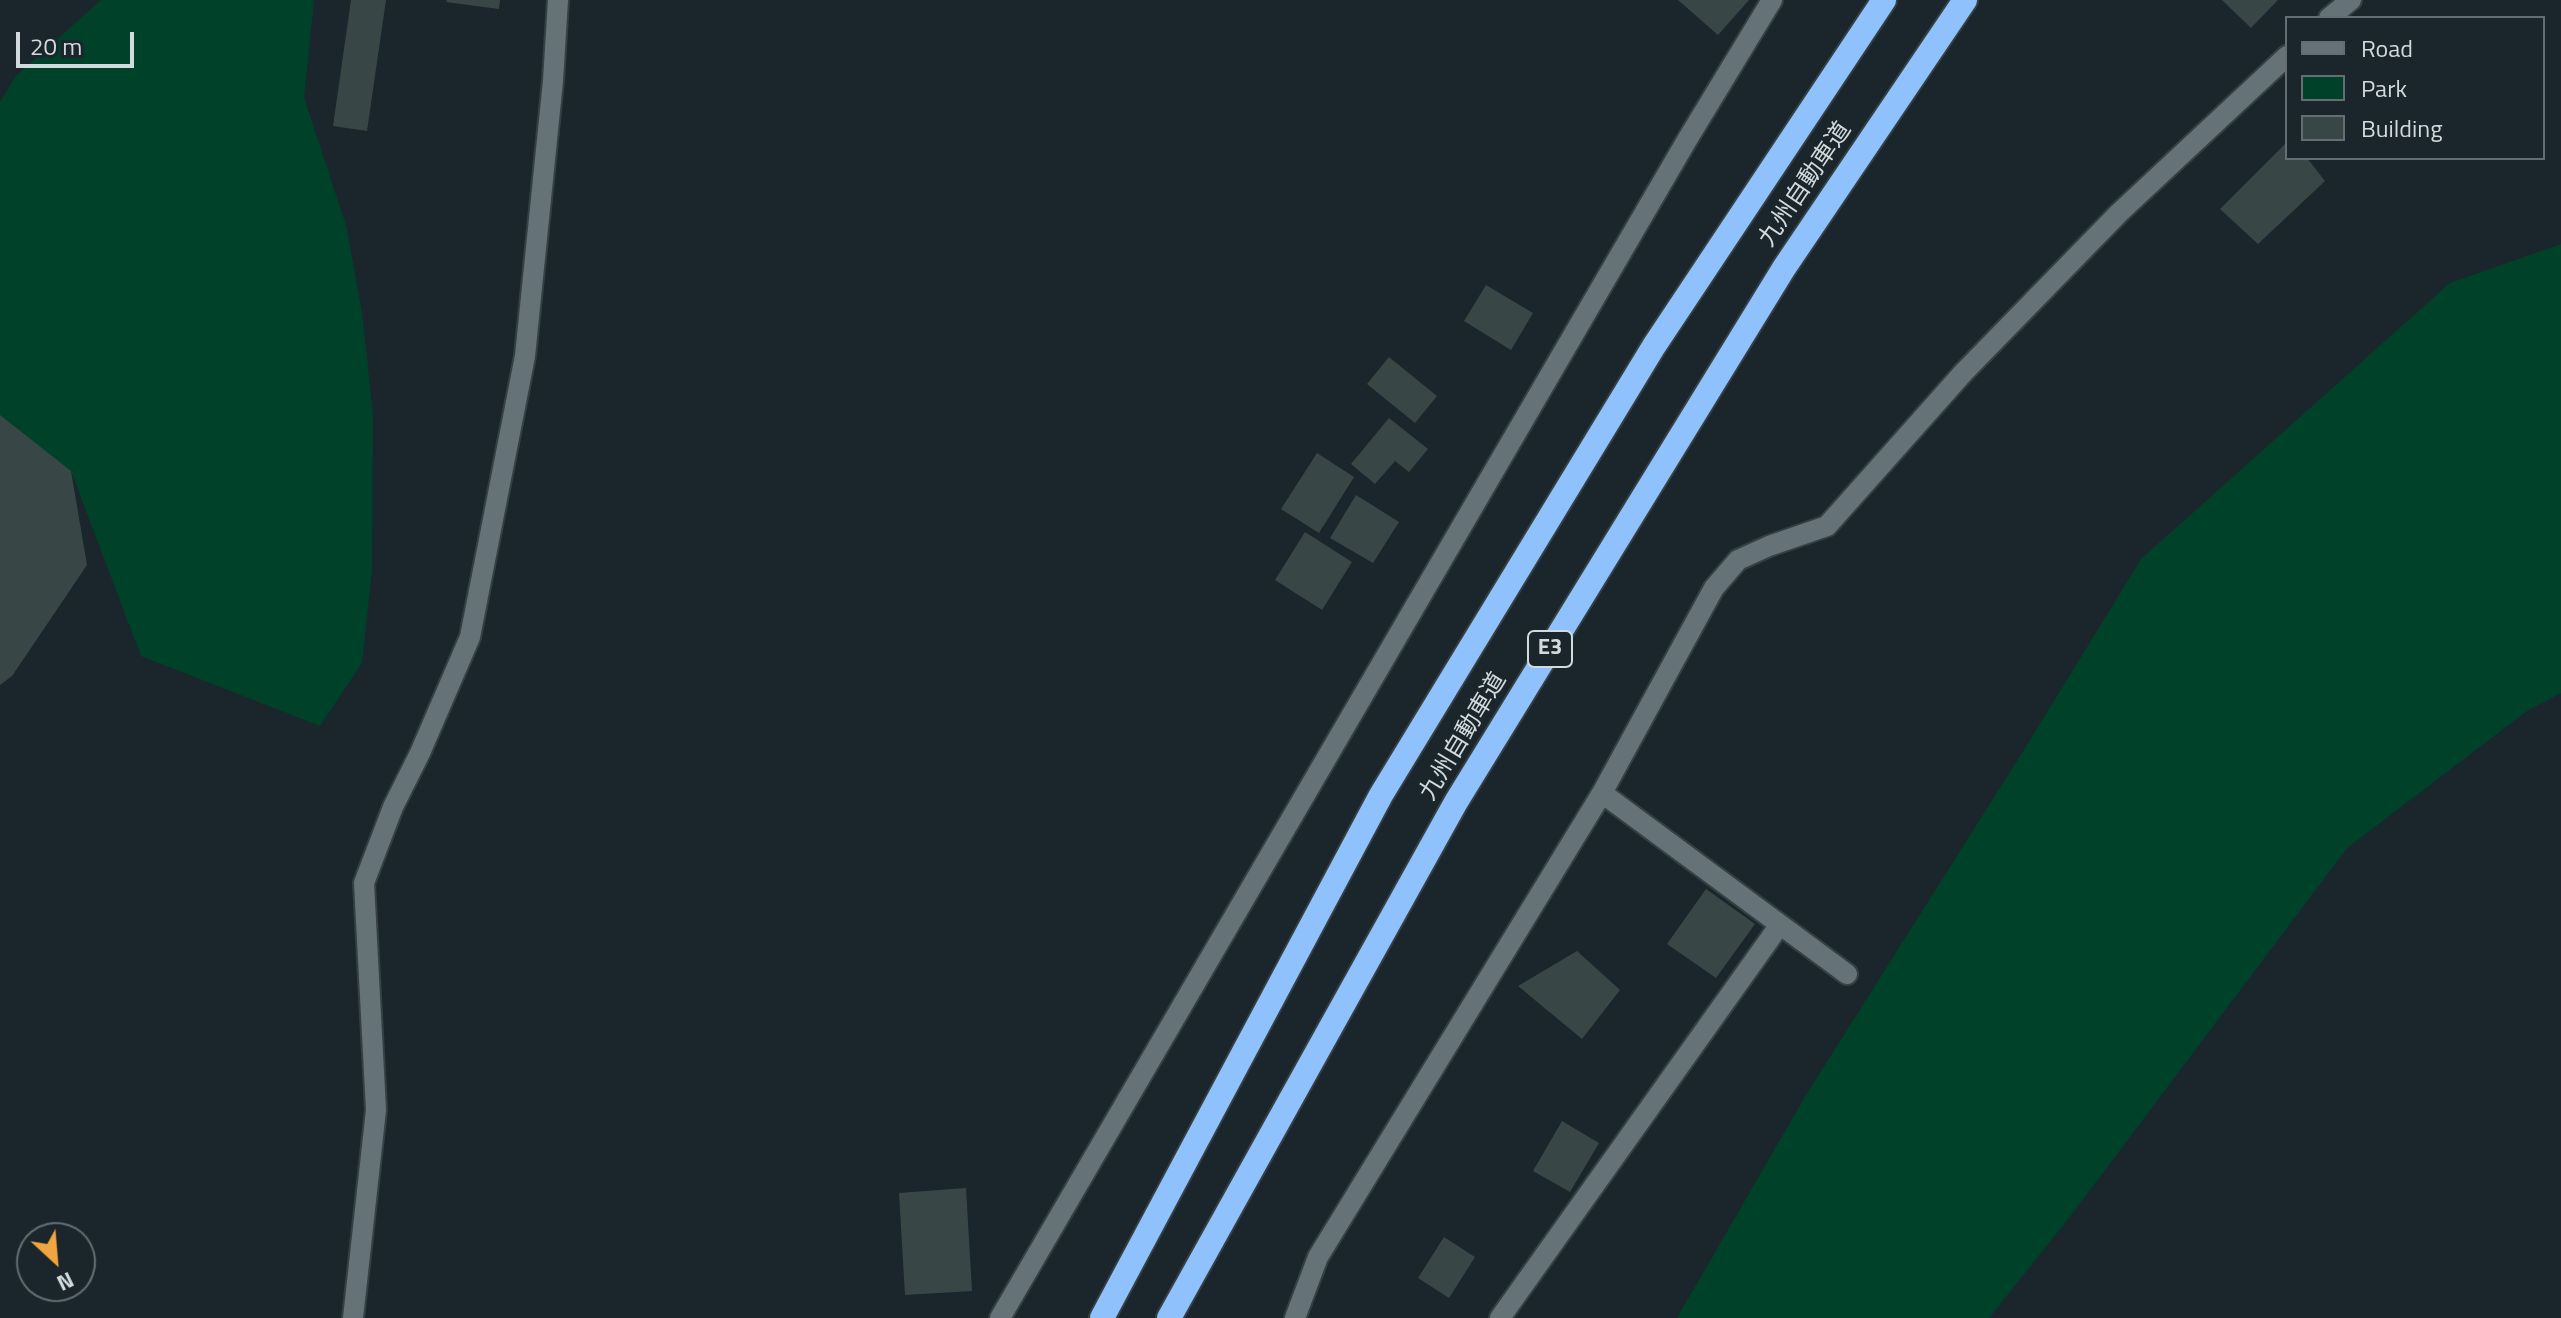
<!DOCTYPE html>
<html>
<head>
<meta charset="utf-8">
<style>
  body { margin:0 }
  #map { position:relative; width:2561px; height:1318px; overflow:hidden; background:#1a262b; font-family:"Titillium Web",sans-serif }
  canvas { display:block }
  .legend { position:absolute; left:2285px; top:16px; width:260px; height:144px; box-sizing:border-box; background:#1a262b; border:2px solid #646e72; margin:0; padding:10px 14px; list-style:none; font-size:24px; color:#d2dadd }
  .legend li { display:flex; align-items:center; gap:16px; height:40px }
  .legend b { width:40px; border:2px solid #646e72 }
  .north { position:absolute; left:16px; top:1222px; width:80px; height:80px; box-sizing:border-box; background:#1a262b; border:2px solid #646e72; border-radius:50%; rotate:154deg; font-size:22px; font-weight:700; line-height:32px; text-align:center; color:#d2dadd }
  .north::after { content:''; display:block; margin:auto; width:28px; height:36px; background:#f1a540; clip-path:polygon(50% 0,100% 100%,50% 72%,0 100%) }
  .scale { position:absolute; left:16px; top:32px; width:118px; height:36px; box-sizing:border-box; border:4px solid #d2dadd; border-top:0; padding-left:10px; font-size:24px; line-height:28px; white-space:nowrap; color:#d2dadd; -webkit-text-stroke:6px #1a262b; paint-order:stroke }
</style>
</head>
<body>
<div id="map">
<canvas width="2561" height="1318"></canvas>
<ul class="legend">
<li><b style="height:10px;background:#657378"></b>Road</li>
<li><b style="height:22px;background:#00412a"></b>Park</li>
<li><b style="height:22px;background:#384746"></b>Building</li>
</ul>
<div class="north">N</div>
<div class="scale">20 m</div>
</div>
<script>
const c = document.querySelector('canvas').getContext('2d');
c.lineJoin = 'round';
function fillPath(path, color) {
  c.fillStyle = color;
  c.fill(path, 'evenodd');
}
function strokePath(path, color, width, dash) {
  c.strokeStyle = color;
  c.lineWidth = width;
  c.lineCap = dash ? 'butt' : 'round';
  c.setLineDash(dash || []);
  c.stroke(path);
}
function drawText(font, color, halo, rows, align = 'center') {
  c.font = font + ' "Titillium Web","Noto Sans JP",sans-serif';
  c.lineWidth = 8;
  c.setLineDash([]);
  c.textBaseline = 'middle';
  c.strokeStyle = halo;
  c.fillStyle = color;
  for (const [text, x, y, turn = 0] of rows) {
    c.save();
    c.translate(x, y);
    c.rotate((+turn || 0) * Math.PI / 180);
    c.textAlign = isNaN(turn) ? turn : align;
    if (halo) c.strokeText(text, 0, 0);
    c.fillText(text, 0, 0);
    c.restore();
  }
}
const green = new Path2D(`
  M101,0h213l-10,98 42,127 16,87 11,103 -1,155 -10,93 -42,63 -179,-70 -70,-185 -71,-53v-316l16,-26z
  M2561,244v449l-34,18 -180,137 -275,366 -83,104h-312l129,-223 221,-350 114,-186 309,-276z`);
const building = new Path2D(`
  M351,0h35l-19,131 -34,-5z
  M447,0h53l-1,9 -53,-7z
  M1678,0h71l-31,35z
  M2222,0h56l-27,28z
  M2287,142v16h20l18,23 -67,63 -38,-35z
  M1486,285l47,28 -22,37 -47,-29z
  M1389,357l48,39 -22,27 -48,-39z
  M0,415l71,56 16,94 -75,111 -12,9z
  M1389,418l39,31 -19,23 -14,-11 -20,23 -24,-20z
  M1317,453l37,24 -35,56 -38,-24z
  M1356,495l43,27 -26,41 -43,-25z
  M1305,532l47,30 -30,48 -47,-30z
  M1706,889l49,35 -39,54 -49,-34z
  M1577,951l43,39 -38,49 -64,-53z
  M1562,1121l37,22 -29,49 -37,-21z
  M966,1188l6,103 -67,4 -6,-102z
  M1444,1237l31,20 -26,41 -31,-20z`);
const minor = new Path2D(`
  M2329,18l22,-18
  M1602,793l245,181
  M353,1318l23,-208 -12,-227 29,-76 27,-54 50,-116 55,-281 28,-275 5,-81
  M1000,1318l687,-1178 85,-140
  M1295,1318l23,-61 284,-464 112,-205 24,-28 31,-14 58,-20 136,-153 156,-160 168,-157
  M1500,1318l279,-392`);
const highway = new Path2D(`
  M1102,1318l279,-523 273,-449 230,-346
  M1169,1318l287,-516 328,-534 181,-268`);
const shields = [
  [1550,649,44]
];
const shieldNames = [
  ["E3",1550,649]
];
const streetNames = [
  ["九州自動車道",1806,185,-56],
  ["九州自動車道",1464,737,-59]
];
fillPath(green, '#00412a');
fillPath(building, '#384746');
strokePath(minor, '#354043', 24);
strokePath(highway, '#354043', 28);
strokePath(minor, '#657378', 20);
strokePath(highway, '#8fc1fd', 24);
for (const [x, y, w] of shields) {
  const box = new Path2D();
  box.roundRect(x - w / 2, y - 18, w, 36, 6);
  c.fillStyle = '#1a262b';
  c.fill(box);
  strokePath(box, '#d2dadd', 2);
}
drawText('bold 22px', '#d2dadd', null, shieldNames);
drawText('24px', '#d2dadd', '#1a262b', streetNames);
</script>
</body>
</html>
